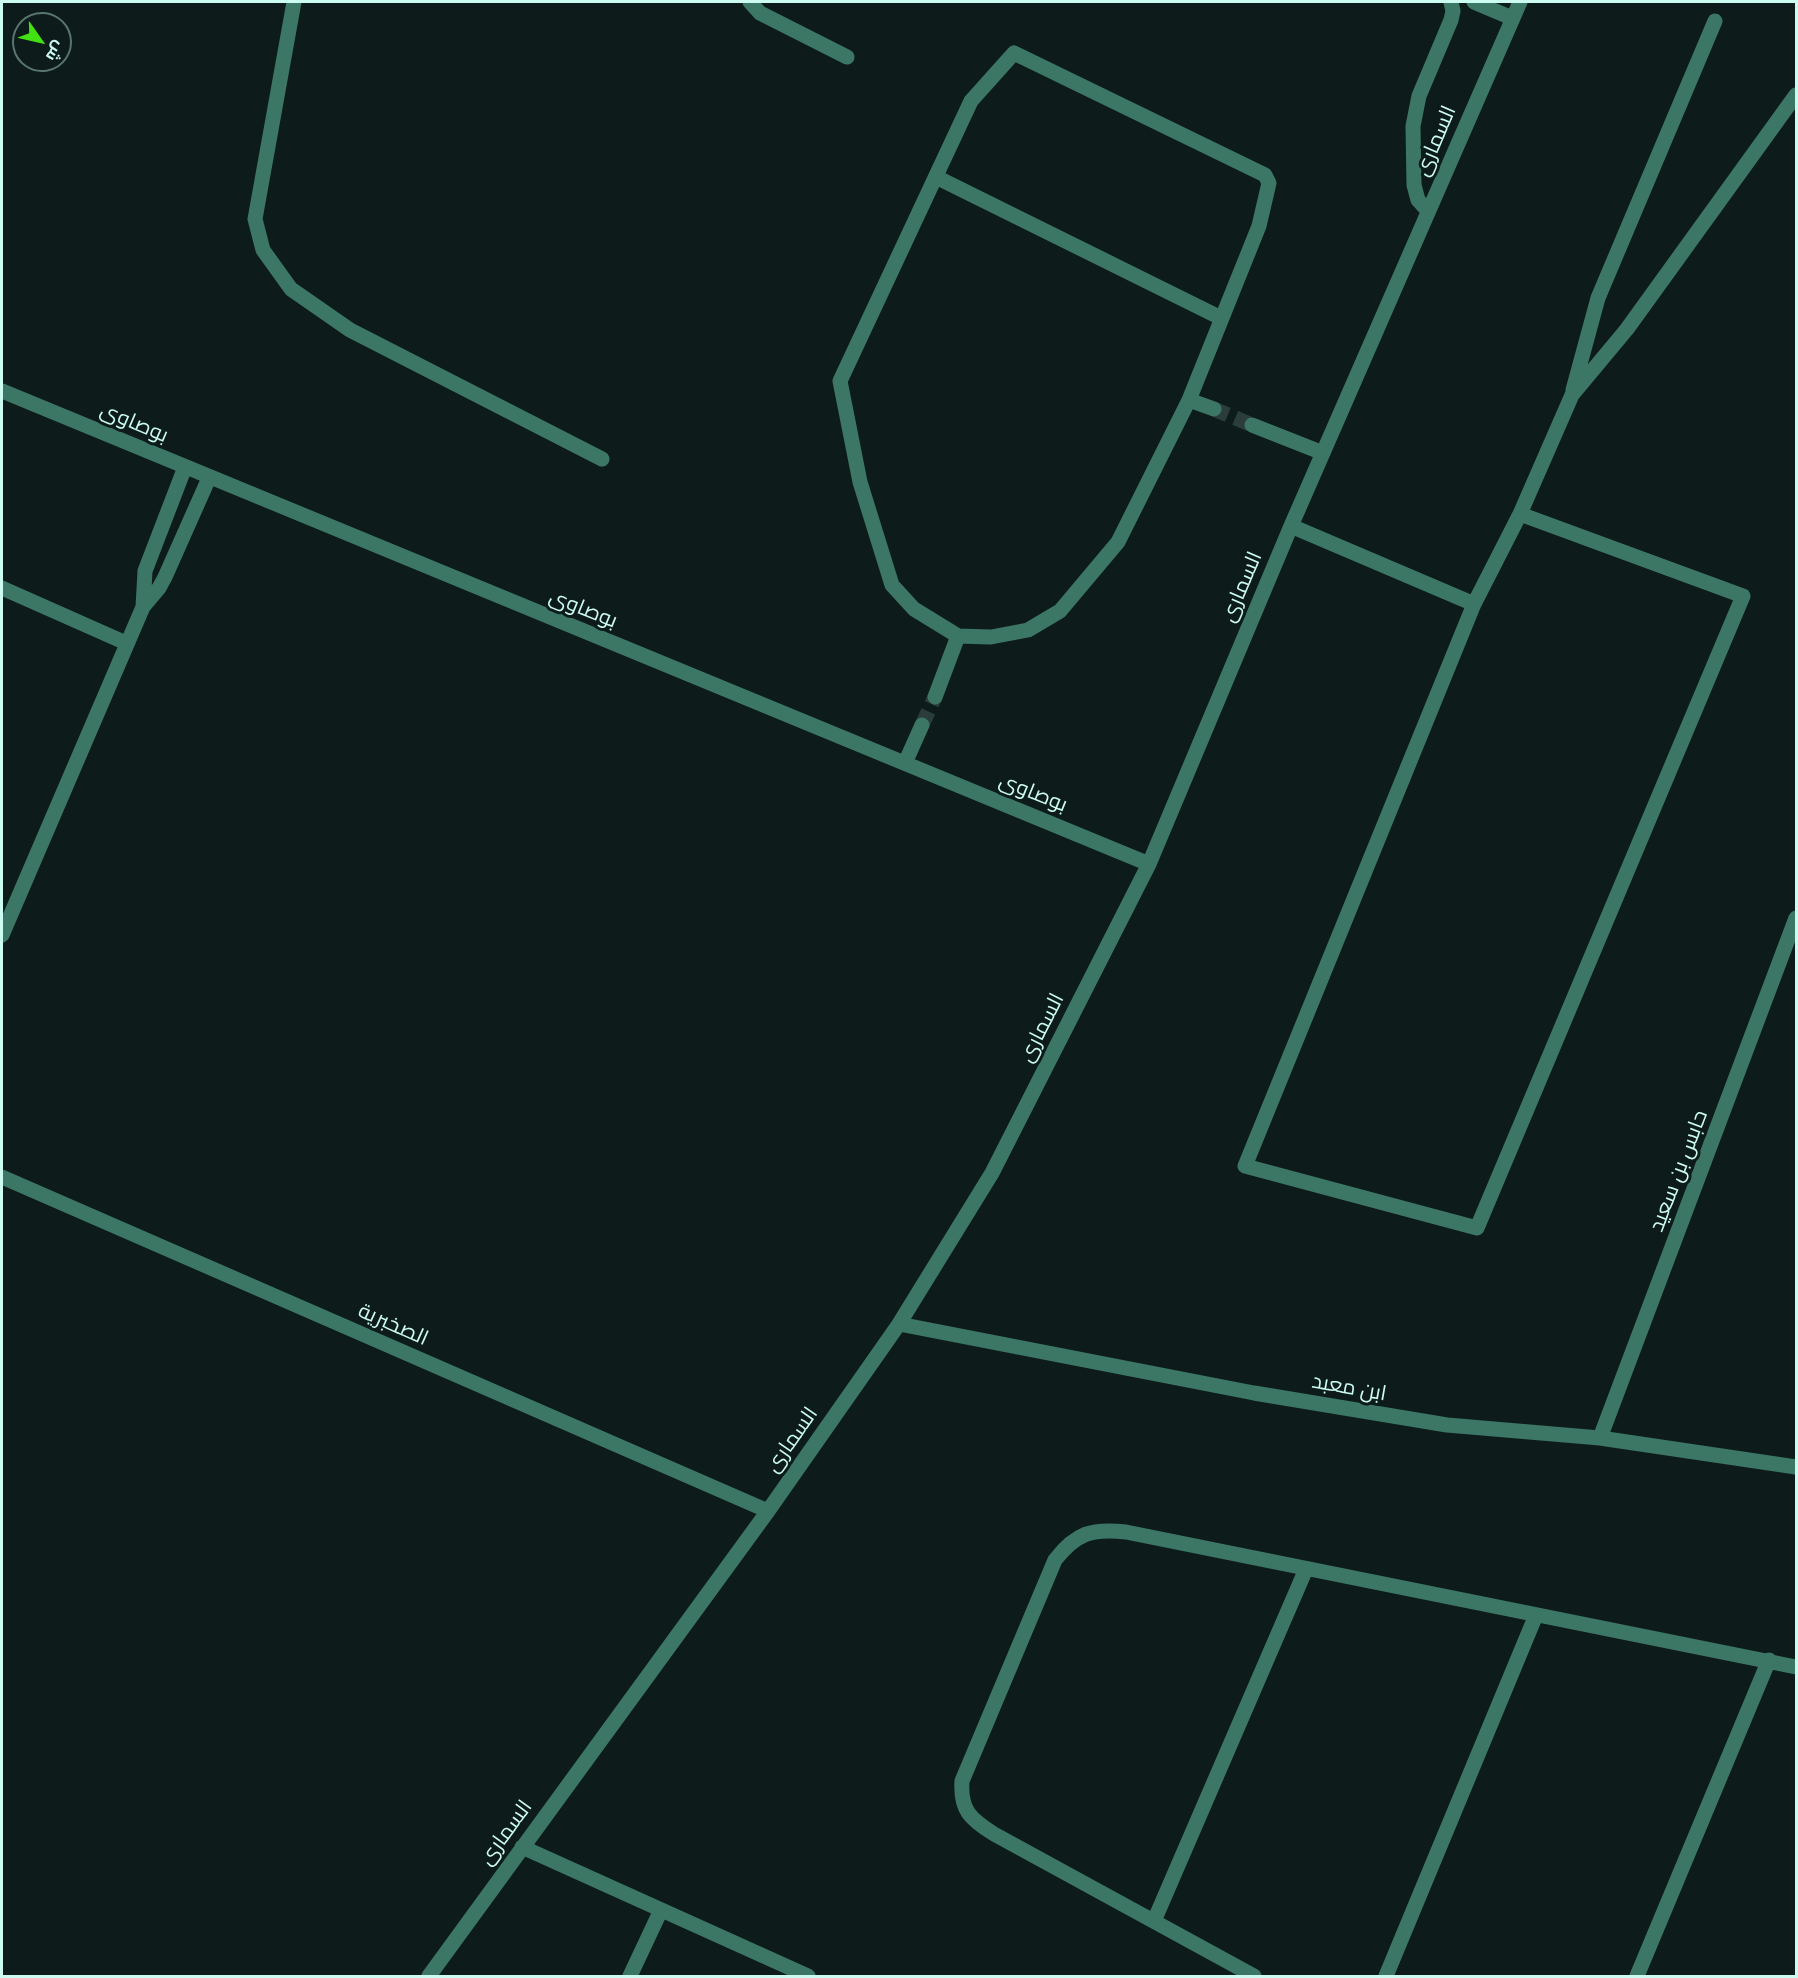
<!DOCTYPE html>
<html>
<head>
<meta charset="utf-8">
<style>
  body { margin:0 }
  #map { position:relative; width:1798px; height:1978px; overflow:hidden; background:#0d1c1a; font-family:Karla,Cairo,sans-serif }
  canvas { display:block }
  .frame { position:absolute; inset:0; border:3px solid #ccfbf1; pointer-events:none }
  .north { position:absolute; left:12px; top:12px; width:60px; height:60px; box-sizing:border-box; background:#0d1c1a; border:2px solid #597570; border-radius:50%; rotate:124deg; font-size:16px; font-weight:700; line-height:24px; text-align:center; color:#ccfbf1 }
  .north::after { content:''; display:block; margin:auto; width:21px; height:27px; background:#42e113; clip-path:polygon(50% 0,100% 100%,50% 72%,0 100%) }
</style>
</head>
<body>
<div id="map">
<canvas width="1798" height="1978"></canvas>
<div class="frame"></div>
<div class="north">ش</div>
</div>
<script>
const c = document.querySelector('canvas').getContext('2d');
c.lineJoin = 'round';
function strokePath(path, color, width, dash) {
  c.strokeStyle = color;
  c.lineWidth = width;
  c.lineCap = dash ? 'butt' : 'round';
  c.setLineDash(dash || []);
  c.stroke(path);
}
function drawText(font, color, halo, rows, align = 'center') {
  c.font = font + ' Karla,Cairo,sans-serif';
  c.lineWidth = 6;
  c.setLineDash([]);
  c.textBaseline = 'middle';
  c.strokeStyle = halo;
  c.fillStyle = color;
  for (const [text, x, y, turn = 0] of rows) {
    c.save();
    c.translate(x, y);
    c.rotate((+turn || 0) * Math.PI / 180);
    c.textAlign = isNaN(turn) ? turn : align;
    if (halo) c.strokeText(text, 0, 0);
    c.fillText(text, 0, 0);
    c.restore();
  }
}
const minorTunnel = new Path2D(`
  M1214,409l38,16
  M922,725l13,-28`);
const minor = new Path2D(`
  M294,2l-39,217 8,31 28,39 59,41 252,129
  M750,2l10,11 87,44
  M1474,2l38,16
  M1014,53l251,122 4,8 -10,43 -70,174 -71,142 -58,69 -32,19 -37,7 -33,-1 -44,-27 -22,-24 -32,-103 -20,-101 131,-280z
  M936,177l285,141
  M1428,211l-10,-11 -4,-15 -1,-59 6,-30 32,-76 2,-9 -2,-9
  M1573,390l25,-92 117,-277
  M2,391l1147,473
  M1189,400l25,9
  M1252,425l71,28
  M1520,514l52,-119 55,-66 169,-234
  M1291,526l183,78 -229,562 232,62 266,-632 -223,-82 -46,90
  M2,588l124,55
  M143,607l2,-36 40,-104
  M935,697l23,-61
  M905,763l17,-38
  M2,935l141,-328 16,-19 6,-11 44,-99
  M2,1177l766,334
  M899,1324l355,69 193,32 153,13 196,29
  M1600,1438l196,-520
  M522,1847l286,129
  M1154,1921l152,-352
  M429,1976l339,-465 131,-187 93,-151 157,-309 142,-338 229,-524
  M630,1976l31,-66
  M1254,1976l-260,-142c-24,-15 -34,-24 -32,-53l93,-221c21,-27 37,-32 71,-28l670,135
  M1386,1976l150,-361
  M1637,1976l132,-316`);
const streetNames = [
  ["السمارى",1436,141,-67],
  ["بوصاوى",134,423,23],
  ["السمارى",1242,587,-67],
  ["بوصاوى",583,609,22],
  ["بوصاوى",1033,793,22],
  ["السمارى",1042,1028,-63],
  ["حابس بن سعيد",1679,1171,-69],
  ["الصخبرية",393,1325,24],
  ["ابن معبد",1349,1388,10],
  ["السمارى",792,1440,-55],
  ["السمارى",506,1833,-54]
];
strokePath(minorTunnel, '#2a3d3a', 15, [15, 8]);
strokePath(minor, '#3c7766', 15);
drawText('21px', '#ccfbf1', '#0d1c1a', streetNames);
</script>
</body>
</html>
